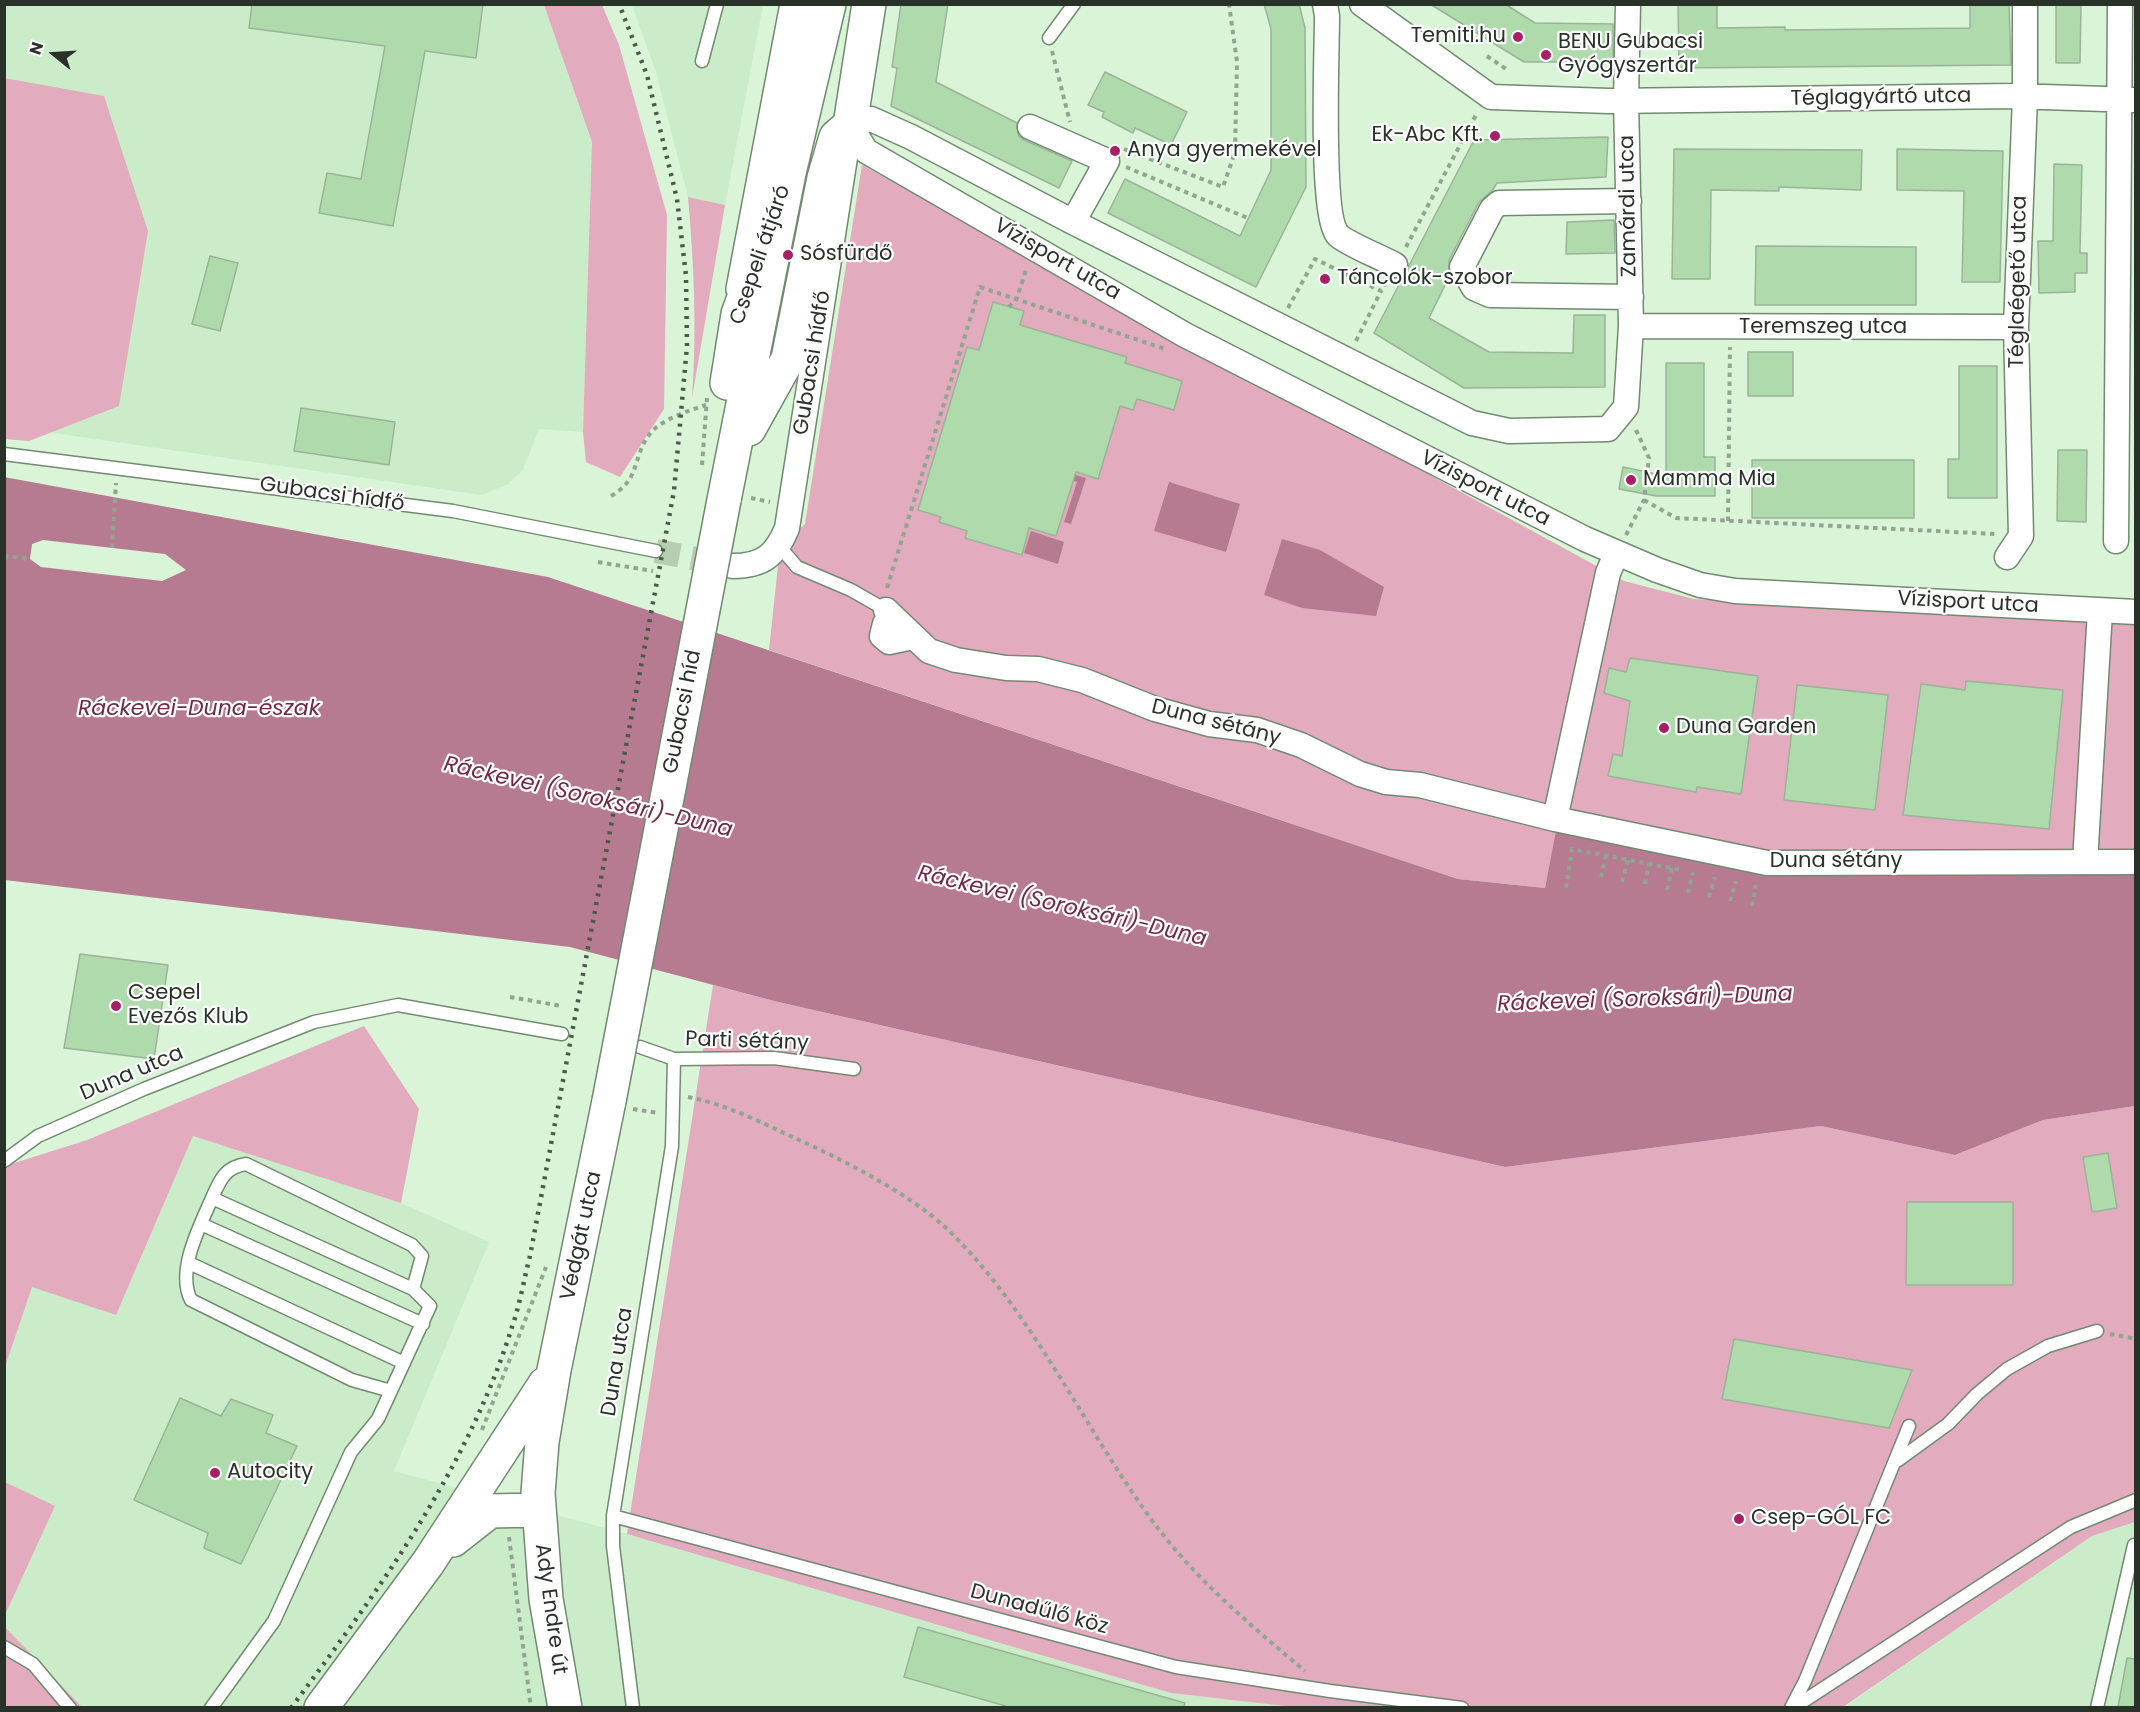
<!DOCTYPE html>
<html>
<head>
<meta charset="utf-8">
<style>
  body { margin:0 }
  #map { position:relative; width:2140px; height:1712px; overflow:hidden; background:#d9f4d7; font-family:Poppins,sans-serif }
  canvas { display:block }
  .frame { position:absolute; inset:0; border:6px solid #283228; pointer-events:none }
  .north { position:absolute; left:24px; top:24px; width:60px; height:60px; -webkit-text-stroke:4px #fff; paint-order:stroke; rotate:288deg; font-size:16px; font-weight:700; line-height:24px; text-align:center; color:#283228 }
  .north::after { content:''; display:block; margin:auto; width:21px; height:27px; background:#283228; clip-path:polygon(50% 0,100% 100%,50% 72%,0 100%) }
</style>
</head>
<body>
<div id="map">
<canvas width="2140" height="1712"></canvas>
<div class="frame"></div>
<div class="north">N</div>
</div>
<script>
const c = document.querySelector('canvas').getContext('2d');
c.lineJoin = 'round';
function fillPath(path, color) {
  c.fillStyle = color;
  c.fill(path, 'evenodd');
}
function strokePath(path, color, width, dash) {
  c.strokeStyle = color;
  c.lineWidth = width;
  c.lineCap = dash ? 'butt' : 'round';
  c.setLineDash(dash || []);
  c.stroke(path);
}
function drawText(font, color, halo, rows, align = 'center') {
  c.font = font + ' Poppins,sans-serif';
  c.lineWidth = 4.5;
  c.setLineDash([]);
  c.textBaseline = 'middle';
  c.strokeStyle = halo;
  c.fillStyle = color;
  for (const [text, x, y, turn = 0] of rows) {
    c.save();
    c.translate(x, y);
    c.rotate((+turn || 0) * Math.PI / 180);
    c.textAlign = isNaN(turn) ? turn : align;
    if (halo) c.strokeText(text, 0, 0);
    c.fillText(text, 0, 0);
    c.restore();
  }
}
const built = new Path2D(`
  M5,5h539l48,137 -9,290 -44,-3 -16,41 -15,14 -26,11 -477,-69z
  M632,5h131l-38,200 -37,-8 -32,-125z
  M193,1136l208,67 88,39 -95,229 233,63 544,159 132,14h-1221l-77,-80v-12l50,-109 -50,-24v-115l27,-81 84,29z
  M2135,1522v185l-292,1 249,-172z`);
const green = new Path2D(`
  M544,5h58l17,40 48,170 -3,194 -44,68 -34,-15 -3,-30 9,-290z
  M4,78l100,18 44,135 -29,175 -90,35 -24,-2z
  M862,165l762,416 70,18 441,20v252l-368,5 -210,-45 -12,57 -87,-9 -689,-229 11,-103 25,-23z
  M688,197l37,8 -33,193c5,-68 2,-133 -4,-201z
  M713,985l61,16 731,166 316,-41 134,29 88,-35 92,-14v416l-43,14 -249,171 -540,1 -132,-15 -544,-159z
  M364,1026l55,83 -18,94 -208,-67 -77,179 -84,-28 -27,80v-201l82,-26z
  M5,1482l50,24 -50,109z
  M5,1627l77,80h-77z`);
const water = new Path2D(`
  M1069,473l17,5 -15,46 -7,-2 13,-40 -9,-3z
  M4,477l544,100 910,302 87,9 11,-57 211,45 368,-5v235l-92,14 -88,35 -134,-29 -316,41 -731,-166 -204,-54 -565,-67z
  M1169,482l71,22 -14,48 -72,-21z
  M1031,531l33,11 -6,22 -34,-11z
  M1282,539l38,11 64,37 -8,29 -74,-8 -38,-13z`);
const pier = new Path2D(`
  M43,540l122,14 21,16 -24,11 -121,-14 -11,-8 2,-15z`);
const building = new Path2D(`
  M252,4h231l-7,54 -51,-7 -32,175 -74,-13 8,-40 34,6 24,-133 -136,-18z
  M901,4h47l-12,78 81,41 1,12 6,5 48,21 -13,27 -168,-82 6,-38 -5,-1z
  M1264,4h35l6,24 1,159 -50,100 -148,-74 17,-34 115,57 31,-66v-141z
  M1430,4h75l30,19 78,1v38h-89z
  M1678,4h39v24l68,-1v3l185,-2v-24h39l2,61 -332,3z
  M2056,4h25l-1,59h-24z
  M1105,72l82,40 -16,33 -36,-17 -2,5 -31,-16 2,-5 -16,-7z
  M1608,137l-2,40 -109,6 -5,8 -13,11 -30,58 1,15 -21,43 60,34 84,1 1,-38h31v72l-141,1 -90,-55 100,-193z
  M1674,149l188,1 -1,40 -82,-3v4l-68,-1 -1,89h-38z
  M1897,149l106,2 -3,131h-38l2,-91 -67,-1z
  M2054,164l28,1 -2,88h7v20h-12v19l-36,1 -1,-52h15z
  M1614,220l1,33 -49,1 1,-32z
  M1756,246l160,1v58h-161z
  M210,256l28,7 -18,68 -28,-7z
  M993,302l31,9 -4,14 107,32 -2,6 57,18 -8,29 -37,-11 -4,11 -13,-4 -22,73 -22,-7 -20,64 -27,-8 -7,27 -57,-17 2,-7 -28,-9 2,-5 -23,-7 49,-163 12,3z
  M1748,352h45v44h-45z
  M1666,363h38v94h11v39h-59l-37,-7 4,-22 43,9z
  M1959,366h38v132h-49v-39h11z
  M301,408l94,14 -6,43 -95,-14z
  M2058,450h29l-1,72 -29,-1z
  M1752,460h162v58h-162z
  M1630,658l128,18 -17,118 -44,-7 -1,5 -88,-16 5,-22 9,2 8,-55 -26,-8 5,-25 17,4z
  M1966,681l97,9 -14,139 -146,-14 18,-131 44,6z
  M1797,685l91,10 -13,115 -91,-10z
  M80,954l88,11 -14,94 -90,-11z
  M2108,1153l9,55 -25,4 -9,-55z
  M1907,1202h106v83h-107z
  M1734,1339l178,31 -23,58 -167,-29z
  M180,1398l41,18 10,-17 42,16 -7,18 31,13 -56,118 -37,-16 4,-15 -74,-33z
  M918,1627l267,76 -1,4h-175l-105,-30z
  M2127,1658l9,1v48h-18z`);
const streetTunnel = new Path2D(`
  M656,551l72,14`);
const path = new Path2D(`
  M1052,51l18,71
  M1487,56l19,13
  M1124,149l99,38 12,-35 2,-90 -8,-58
  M1126,167l124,52
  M1406,247l71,-134
  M1009,307l8,-9 10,-31
  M1288,308l27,-49 66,32 5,-9
  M1356,341l25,-50
  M702,465l5,-67
  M611,496c30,-17 21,-38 38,-61 10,-15 41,-25 57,-30
  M751,498l19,4
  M1644,500l32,18 319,16
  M1728,521l2,-174
  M1626,535l18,-35 5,-42 -13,-28
  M112,548l4,-65
  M4,556l26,3
  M598,562l55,9
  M887,588l93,-301 185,62
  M1601,877l5,-22
  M1622,882l6,-22
  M1645,884l4,-20
  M1566,888l6,-39 109,21
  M1667,890l5,-22
  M1688,893l5,-21
  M1709,897l6,-20
  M1730,901l6,-20
  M1752,906l4,-21
  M510,997l52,9
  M688,1097c38,7 74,26 109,42 46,21 111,54 148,88 86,82 136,196 206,292 43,59 98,105 154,152
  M633,1109l25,4
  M2110,1334l26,5
  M482,1430l64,-163
  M509,1537l22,171`);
const lane = new Path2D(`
  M1049,38l25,-34
  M702,61l15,-57
  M4,454l449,57 203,40
  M780,547l17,20 54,23 35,20
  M640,1047l34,12 100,-1 80,11
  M4,1161l34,-25 106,-47 170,-67 84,-17 164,29
  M212,1198c-12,28 -36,73 -21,102l161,80 39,11
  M201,1224l222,100
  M189,1263l215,100
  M1897,1461l51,-37 29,-30 30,-25 41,-23 49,-15
  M613,1516l563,151 154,24 132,17
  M4,1647l29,17 37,44
  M211,1708l63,-87 77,-169 27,-33 52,-113 -17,-17 -201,-91c8,-18 13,-31 34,-34l166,81 10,11 -9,33
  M633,1708l-20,-162v-30l59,-370 2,-87
  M1791,1708l14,-27 104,-255
  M1793,1708l278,-181 65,-27
  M2097,1708l37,-163`);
const street = new Path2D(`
  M1325,4l2,12c0,35 -7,199 11,219 9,9 45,23 57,30
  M1362,4l129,93 118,4 404,-5 123,4
  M850,125l16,26 319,184 400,204 72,31 43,15 35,6 401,21
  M850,125l21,-6 40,18 162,85 399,201 37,8 99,-2 18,-22 5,-81 -5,-226 2,-96
  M1030,127l77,34 -34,61
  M1629,201l-130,2 -7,6 -30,58 12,21 16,7 141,2
  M1631,326l385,1
  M2116,541l4,-537
  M2007,557l14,-21 -5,-209 9,-230v-93
  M733,566c30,0 43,-11 54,-38l60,-383
  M886,610l43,41 27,9 50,8 32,1 44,11 73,29 54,15 48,6 44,15 59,29 26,8 34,3 135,34 212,44 369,-1
  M899,623l-9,-1 -5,2 -3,12 7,6 24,-5
  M1555,819l53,-246 8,-19
  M2085,862l15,-251`);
const secondary = new Path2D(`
  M743,289l54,-285
  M727,383l11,-69 17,-46
  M749,429l39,-70 36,-181 12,-41 14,-12 19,-121
  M724,500l65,-327 40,-169
  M453,1540l37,-29 47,-1
  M321,1708l107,-145 117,-179
  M565,1708l-19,-109 -8,-106 4,-51 12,-72 55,-269`);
const rail = new Path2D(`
  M291,1708c88,-118 177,-240 221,-381 8,-23 12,-48 18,-71l144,-765 13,-145 -1,-70 -9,-77 -30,-124 -28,-71`);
const secondaryBridge = new Path2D(`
  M609,1101l115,-601`);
const markers = [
  [1518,37,6,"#a81f64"],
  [1546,55,6,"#a81f64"],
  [1495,136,6,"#a81f64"],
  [1115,151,6,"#a81f64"],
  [788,255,6,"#a81f64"],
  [1325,279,6,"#a81f64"],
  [1631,480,6,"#a81f64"],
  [1664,728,6,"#a81f64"],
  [116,1006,6,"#a81f64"],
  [215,1473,6,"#a81f64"],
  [1739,1519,6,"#a81f64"]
];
const poiNames = [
  ["Temiti.hu",1506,37,"right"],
  ["BENU Gubacsi",1558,43],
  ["Gyógyszertár",1558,67],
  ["Ek-Abc Kft.",1483,136,"right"],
  ["Anya gyermekével",1127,151],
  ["Sósfürdő",800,255],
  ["Táncolók-szobor",1337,279],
  ["Mamma Mia",1643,480],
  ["Duna Garden",1676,728],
  ["Csepel",128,994],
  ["Evezős Klub",128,1018],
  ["Autocity",227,1473],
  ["Csep-GÓL FC",1751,1519]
];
const streetNames = [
  ["Téglagyártó utca",1881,98,-1],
  ["Zamárdi utca",1629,206,-91],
  ["Csepeli átjáró",761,255,-71],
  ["Vízisport utca",1057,260,30],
  ["Téglaégető utca",2019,282,-89],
  ["Teremszeg utca",1823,328],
  ["Gubacsi hídfő",813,363,-81],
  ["Vízisport utca",1485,489,27],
  ["Gubacsi hídfő",332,495,8],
  ["Vízisport utca",1968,603,3],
  ["Gubacsi híd",683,712,-79],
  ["Duna sétány",1216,723,14],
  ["Duna sétány",1836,862],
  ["Parti sétány",747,1042,2],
  ["Duna utca",132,1074,-23],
  ["Védgát utca",582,1236,-78],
  ["Duna utca",618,1362,-81],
  ["Ady Endre út",550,1609,82],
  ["Dunadűlő köz",1039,1610,15]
];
const waterNames = [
  ["Ráckevei-Duna-észak",199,709],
  ["Ráckevei (Soroksári)-Duna",588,798,13],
  ["Ráckevei (Soroksári)-Duna",1062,907,13],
  ["Ráckevei (Soroksári)-Duna",1645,1000,-2]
];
fillPath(built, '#cbecc9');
fillPath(green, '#e2abbe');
fillPath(water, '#b67b91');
fillPath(pier, '#d9f4d7');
fillPath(building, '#aedaac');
strokePath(building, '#9bb499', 1.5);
strokePath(streetTunnel, '#b6cdb4', 24, [24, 12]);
strokePath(lane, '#718a70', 15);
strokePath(street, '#718a70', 27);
strokePath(secondary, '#718a70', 36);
strokePath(path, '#91a590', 4, [4.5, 4.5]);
strokePath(lane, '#fff', 12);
strokePath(street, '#fff', 24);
strokePath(secondary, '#fff', 33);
strokePath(rail, '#4b594b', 4.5, [3, 6]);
strokePath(secondaryBridge, '#718a70', 36, []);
strokePath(secondaryBridge, '#fff', 33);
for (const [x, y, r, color] of markers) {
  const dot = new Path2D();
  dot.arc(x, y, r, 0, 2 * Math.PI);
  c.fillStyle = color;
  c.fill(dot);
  strokePath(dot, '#fff', 2);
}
drawText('21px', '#283228', '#fff', poiNames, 'left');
drawText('21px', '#283228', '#fff', streetNames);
drawText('italic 22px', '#712948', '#fff', waterNames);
</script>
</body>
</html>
